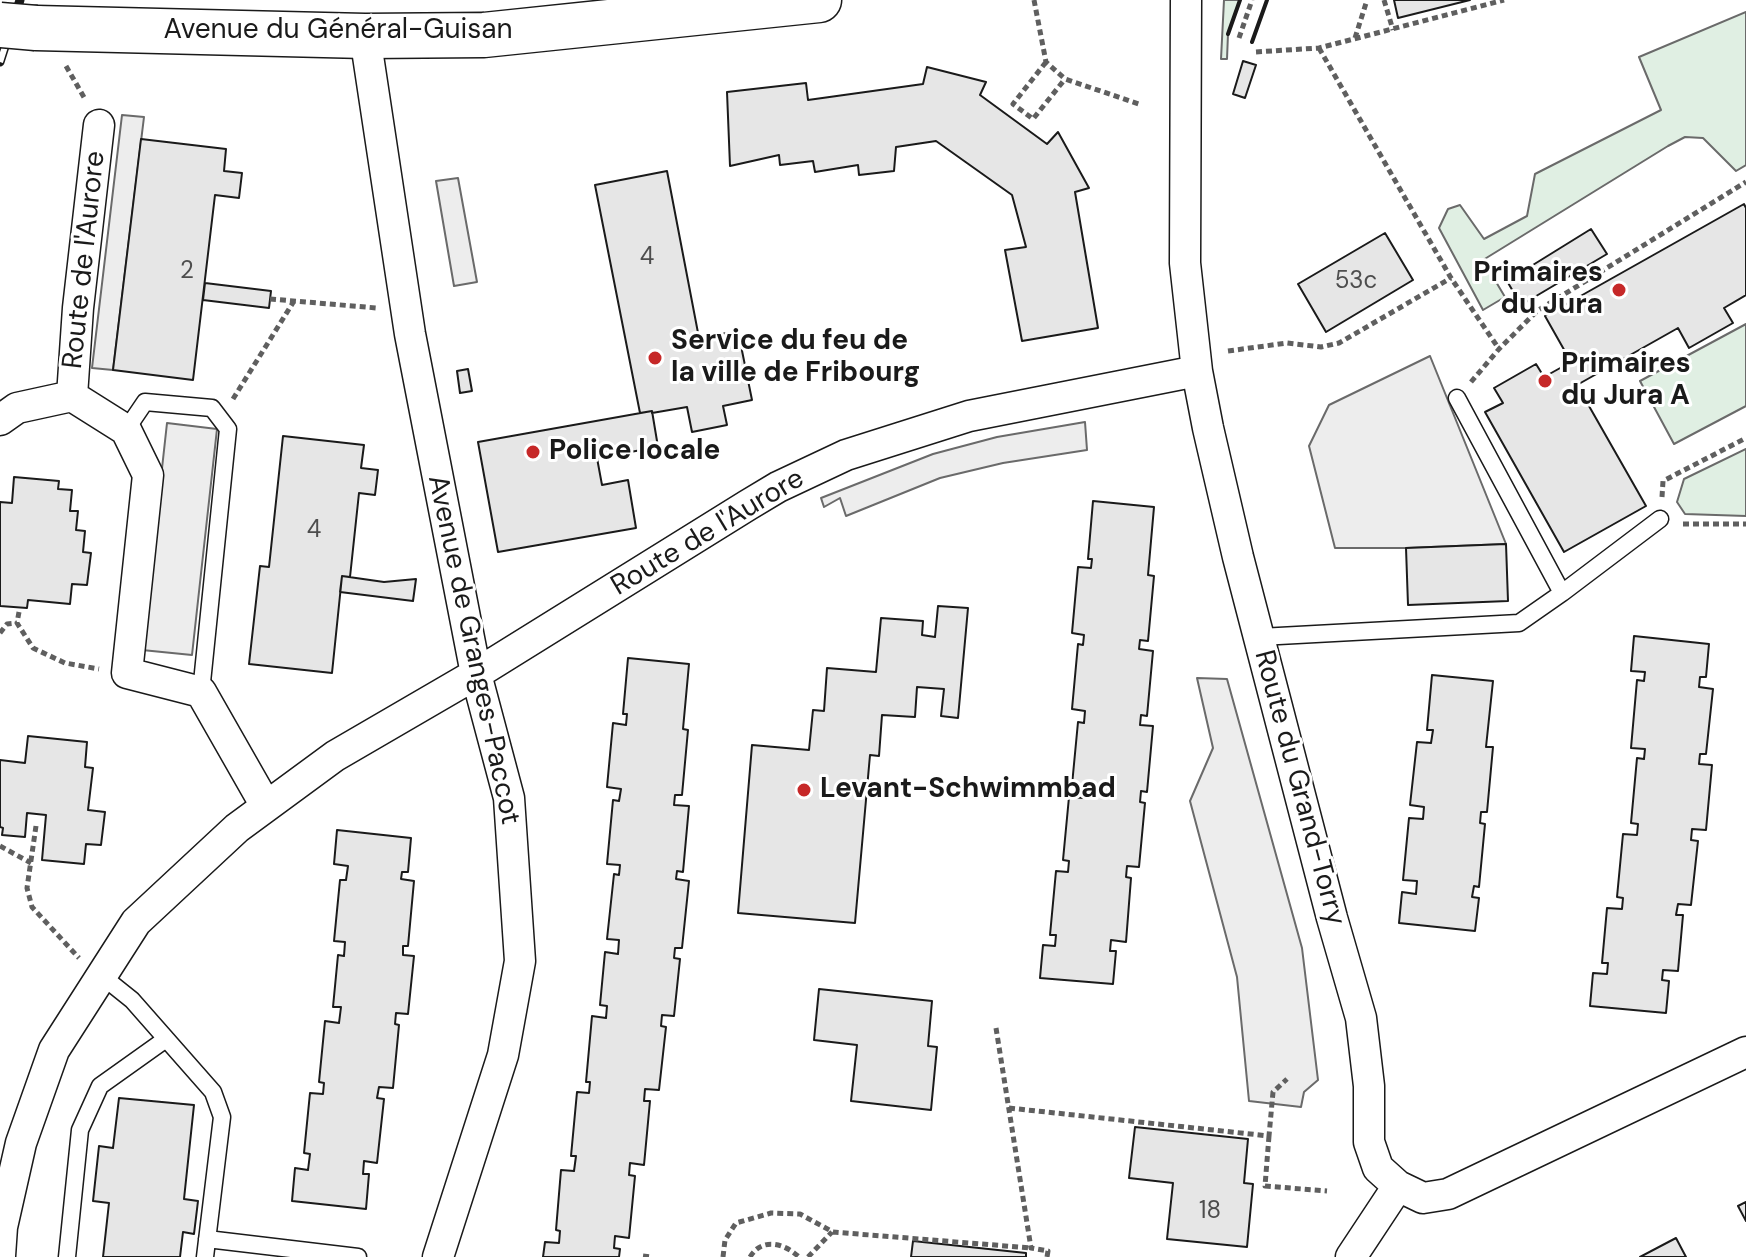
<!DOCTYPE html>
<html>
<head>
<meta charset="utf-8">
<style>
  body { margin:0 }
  canvas { display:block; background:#fff }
</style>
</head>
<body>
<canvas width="1746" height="1257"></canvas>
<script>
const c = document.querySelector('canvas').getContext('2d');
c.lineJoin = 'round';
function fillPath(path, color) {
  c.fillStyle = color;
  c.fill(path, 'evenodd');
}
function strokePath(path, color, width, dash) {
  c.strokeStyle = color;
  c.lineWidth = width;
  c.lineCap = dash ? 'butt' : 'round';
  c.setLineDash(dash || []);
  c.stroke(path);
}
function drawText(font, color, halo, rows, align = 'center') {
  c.font = font + ' "DM Sans",sans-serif';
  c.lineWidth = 6;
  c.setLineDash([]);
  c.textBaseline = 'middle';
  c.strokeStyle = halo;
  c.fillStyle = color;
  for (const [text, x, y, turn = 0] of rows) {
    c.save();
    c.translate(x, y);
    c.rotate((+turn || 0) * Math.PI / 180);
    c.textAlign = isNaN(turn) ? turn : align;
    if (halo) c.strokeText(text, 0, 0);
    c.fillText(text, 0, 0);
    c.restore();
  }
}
const green = new Path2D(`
  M1224,0h16l-12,34 -1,25h-6z
  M1746,12v153l-10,6 -33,-33 -18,-1 -17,9 -185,114 22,37 -22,13 -44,-82 9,-19 12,-4 24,34 43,-23 8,-42 126,-64 -22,-53z
  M1746,324v82l-72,38 -34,-63z
  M1746,449v67l-61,-2 -8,-12 7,-23z`);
const parking = new Path2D(`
  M122,115l22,2 -31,253 -21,-2z
  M458,178l19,104 -23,4 -18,-105z
  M1430,356l76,188 -100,4h-71l-26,-102 20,-41z
  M1085,422l2,28 -84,13 -63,15 -94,38 -6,-18 -16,9 -3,-9 112,-44 64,-17z
  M167,423l50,6 -25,226 -50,-5z
  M1197,678l30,1 75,269 16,132 -14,12 -3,15 -52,-6 -12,-124 -47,-176 23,-53z`);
const building = new Path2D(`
  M1394,0h76l-72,18z
  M1243,61l13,4 -11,33 -12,-4z
  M927,67l59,15 -6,13 67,49 11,-12 31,56 -14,4 23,136 -76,13 -17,-91 21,-3 -14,-52 -76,-54 -40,6 -2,24 -35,4 -1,-10 -43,7 -2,-11 -33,4 -1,-10 -49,11 -3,-74 79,-9 2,17 115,-16z
  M141,139l85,10 -2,22 18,2 -3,25 -24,-3 -22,185 -80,-10z
  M667,171l32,167 39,-7 14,69 -29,6 4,19 -35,7 -5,-25 -35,6v-2l-12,2 -45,-228z
  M1744,204l2,4v87l-22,13 9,15 -44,25 -11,-20 -101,57 69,121 -82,46 -79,-140 18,-9 -9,-15 42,-24 8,13 27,-15 -26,-46z
  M1591,229l16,25 -86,51 -14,-24z
  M1385,233l28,47 -87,52 -28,-48z
  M205,283l66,8 -2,17 -66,-8z
  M468,369l4,22 -12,2 -3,-22z
  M652,411l6,36 -61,11 5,27 26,-5 8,48 -138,24 -20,-110z
  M283,436l81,9 -3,23 17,2 -3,25 -16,-2 -9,84 -8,-1 -10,97 -83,-9 11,-98 9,1z
  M14,477l45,4 -1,8 14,1 -2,21h8l-2,19 9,1 -2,21 8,1 -4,32 -15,-1 -2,20 -42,-4 -1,8 -27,-2v-104l12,1z
  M1093,501l61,6 -6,68 6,1 -6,65 -8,-1 -1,9 14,2 -6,65 -6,-1 -1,10 13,1 -6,66 -6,-1 -1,11 5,1 -6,64 -12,-1 -1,11 5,1 -5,64 -15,-2 -1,11h6l-3,33 -73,-6 3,-33 12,1 1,-11h-6l6,-64 12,1 1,-11 -6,-1 6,-63 15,1 1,-11 -13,-2 6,-63 6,1 1,-12 -13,-2 6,-65 5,1 1,-10 -12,-2 6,-66 13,1 1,-9h-4z
  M1506,544l2,57 -100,4 -2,-57z
  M342,576l42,6 32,-3 -3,22 -73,-9z
  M938,606l30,2 -10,110 -17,-2 3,-27 -27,-2 -2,30 -33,-2 -3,41 -9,-1 -15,168 -117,-10 14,-168 57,5 4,-40 11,1 3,-43 49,4 5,-54 42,3 -1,14 13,2z
  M1634,636l75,8 -3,33h-6l-1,10 14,2 -7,65h-6l-1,10 13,1 -6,65 -14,-1 -1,11 7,1 -7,64 -13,-1 -2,11h7l-5,56 -15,-1 -1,10 7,1 -3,32 -76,-7 3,-33 14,1 1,-11h-6l5,-55 15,1 1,-11 -6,-1 6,-63 14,1 1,-11 -7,-1 6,-65 7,1 1,-10 -14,-1 6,-68 7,1 1,-9 -14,-1z
  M628,658l61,6 -6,65 5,1 -6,65h-7l-1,10 15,1 -6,66 -6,-1 -1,8 13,2 -7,67h-7l-1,10 6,1 -6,57 -12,-1 -1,11 5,1 -7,63 -14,-1 -1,12h6l-6,64 -14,-2 -1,12 6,1 -6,62 -14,-2 -1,12 6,1 -1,8h-76l2,-15 14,1 1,-12 -4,-1 5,-60 13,1 2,-15h-5l6,-64 12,1 1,-11h-4l6,-66 14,2 1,-12 -7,-1 5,-53 13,2 1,-14 -12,-1 7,-65 5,1 1,-10 -13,-1 6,-64 6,1 2,-12 -14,-2 6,-64 13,2 1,-11h-4z
  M1432,675l61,6 -7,66h7l-6,65h-6l-1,11 5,1 -6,63 -5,-1 -2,11 7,1 -4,33 -76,-8 3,-31 14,2 1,-13 -14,-1 6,-62 14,1 1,-12 -14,-2 7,-63 14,1 2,-13h-6z
  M28,736l59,6 -2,25 8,1 -5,42 17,2 -4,33 -15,-1 -2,20 -42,-4 4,-45 -19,-2 -2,24 -23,-2 1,-7 -3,-1v-67l25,3z
  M337,830l74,8 -3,34h-6l-1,7 13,2 -6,65h-5v9l11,1 -6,58 -12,-1 -1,11 4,1 -6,63 -14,-1 -2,11 7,1 -7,64 -13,-2 -1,13h6l-3,35 -74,-8 3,-33 13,2 2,-16 -6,-1 6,-60 13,1 1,-11 -5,-1 6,-61 14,2 2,-16h-8l5,-52 6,1 1,-14 -11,-1 6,-61h6l2,-14 -14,-2z
  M819,989l113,12 -4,45 9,1 -6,63 -80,-9 6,-56 -43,-5z
  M119,1098l75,7 -10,94 14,2 -4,33 -11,-2 -3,25h-77l6,-54 -16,-2 6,-55 14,2z
  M1135,1127l113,12 -4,44 9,1 -6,63 -80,-8 6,-56 -44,-5z
  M1746,1202v19l-8,-15z
  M1676,1238l10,19h-46z
  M913,1241l113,12v4h-115z`);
const path = new Path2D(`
  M1034,0l12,62 19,17 74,25
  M1384,0l9,30
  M1239,38l13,-38
  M1355,38l12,-38
  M1319,48l132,230 48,71
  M1256,52l63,-4 185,-48
  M1046,62l-33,42 20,15 32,-40
  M66,66l19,33
  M270,299l107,9
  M1228,351l59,-8 34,4 18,-4 112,-65
  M1471,382l28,-33 38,-38 209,-129
  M233,399l61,-98
  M1662,497l1,-16 83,-43
  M1683,524h63
  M19,612l-2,11 16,25 32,15 34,6
  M0,633l7,-9 10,-1
  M36,826l-9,62 5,19 47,51
  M0,846l31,17
  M996,1028l35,220 17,3 -1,6
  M1009,1108l260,28 4,-44 14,-13
  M1269,1136l-4,50 62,5
  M643,1256l8,1
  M723,1257l2,-17 11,-17 35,-10 29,1 33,18 198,16
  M750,1257c12,-20 34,-14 49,0
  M808,1257l24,-25`);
const lane = new Path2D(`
  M1457,398l105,195
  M126,430l19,-28 67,6 16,21 -27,263
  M1260,637l259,-14 43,-30 98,-74
  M102,976l30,24 81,92 9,25 -17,140
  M207,1239l151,18
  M67,1257l13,-127 20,-44 66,-47`);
const street = new Path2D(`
  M1186,0l-1,263 12,108 11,57 30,129 94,361 29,100 8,68v56l9,26 20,18 25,12 25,-4 298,-142
  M365,36l45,298 66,340 33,124 11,163 -17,94 -65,202
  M99,125l-21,183 -6,88 54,34 22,45 -21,198 74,19 65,114
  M0,420l17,-12 55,-12
  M0,1256l2,-29 19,-84 33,-93 82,-128 101,-94 98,-72 141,-82 272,-169 30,-18 68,-32 123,-39 228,-45
  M1351,1257l47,-71`);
const primary = new Path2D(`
  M36,28l329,8 119,-1 335,-35`);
const rail = new Path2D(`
  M0,62l20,-62`);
const primaryBridge = new Path2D(`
  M0,25l36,3`);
const wall = new Path2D(`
  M1228,34l12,-34
  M1252,42l15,-42`);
const markers = [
  [1619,290,8,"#c62828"],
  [655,358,8,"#c62828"],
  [1545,381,8,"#c62828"],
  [533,452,8,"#c62828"],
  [804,790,8,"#c62828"]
];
const numberNames = [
  ["4",647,258],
  ["2",187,272],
  ["53c",1356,282],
  ["4",314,531],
  ["18",1210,1212]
];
const streetNames = [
  ["Avenue du Général-Guisan",338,31],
  ["Route de l'Aurore",85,260,-84],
  ["Route de l'Aurore",708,533,-31],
  ["Avenue de Granges-Paccot",473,650,78],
  ["Route du Grand-Torry",1299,788,75]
];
const poiNames = [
  ["Primaires",1603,274,"right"],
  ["du Jura",1603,306,"right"],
  ["Service du feu de",671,342],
  ["la ville de Fribourg",671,374],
  ["Primaires",1561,365],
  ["du Jura A",1561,397],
  ["Police locale",549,452],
  ["Levant-Schwimmbad",820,790]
];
fillPath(green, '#e0efe3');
strokePath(green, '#6a6a6a', 2);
fillPath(parking, '#ededed');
strokePath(parking, '#6a6a6a', 2);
fillPath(building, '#e6e6e6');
strokePath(building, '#1a1a1a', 2);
strokePath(lane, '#1a1a1a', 19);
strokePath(street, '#1a1a1a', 33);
strokePath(primary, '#1a1a1a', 47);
strokePath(path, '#5f5f5f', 5, [6, 4]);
strokePath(lane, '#fff', 16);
strokePath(street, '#fff', 30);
strokePath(primary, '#fff', 44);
strokePath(rail, '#1a1a1a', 9);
strokePath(rail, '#fff', 6, [18]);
strokePath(primaryBridge, '#1a1a1a', 47, []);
strokePath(primaryBridge, '#fff', 44);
strokePath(wall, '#1a1a1a', 4);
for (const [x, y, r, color] of markers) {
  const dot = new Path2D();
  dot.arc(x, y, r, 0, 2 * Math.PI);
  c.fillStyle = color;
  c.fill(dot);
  strokePath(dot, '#fff', 3);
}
drawText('24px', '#4d4d4d', null, numberNames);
drawText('28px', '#1a1a1a', '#fff', streetNames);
drawText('bold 28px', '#1a1a1a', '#fff', poiNames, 'left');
</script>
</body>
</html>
